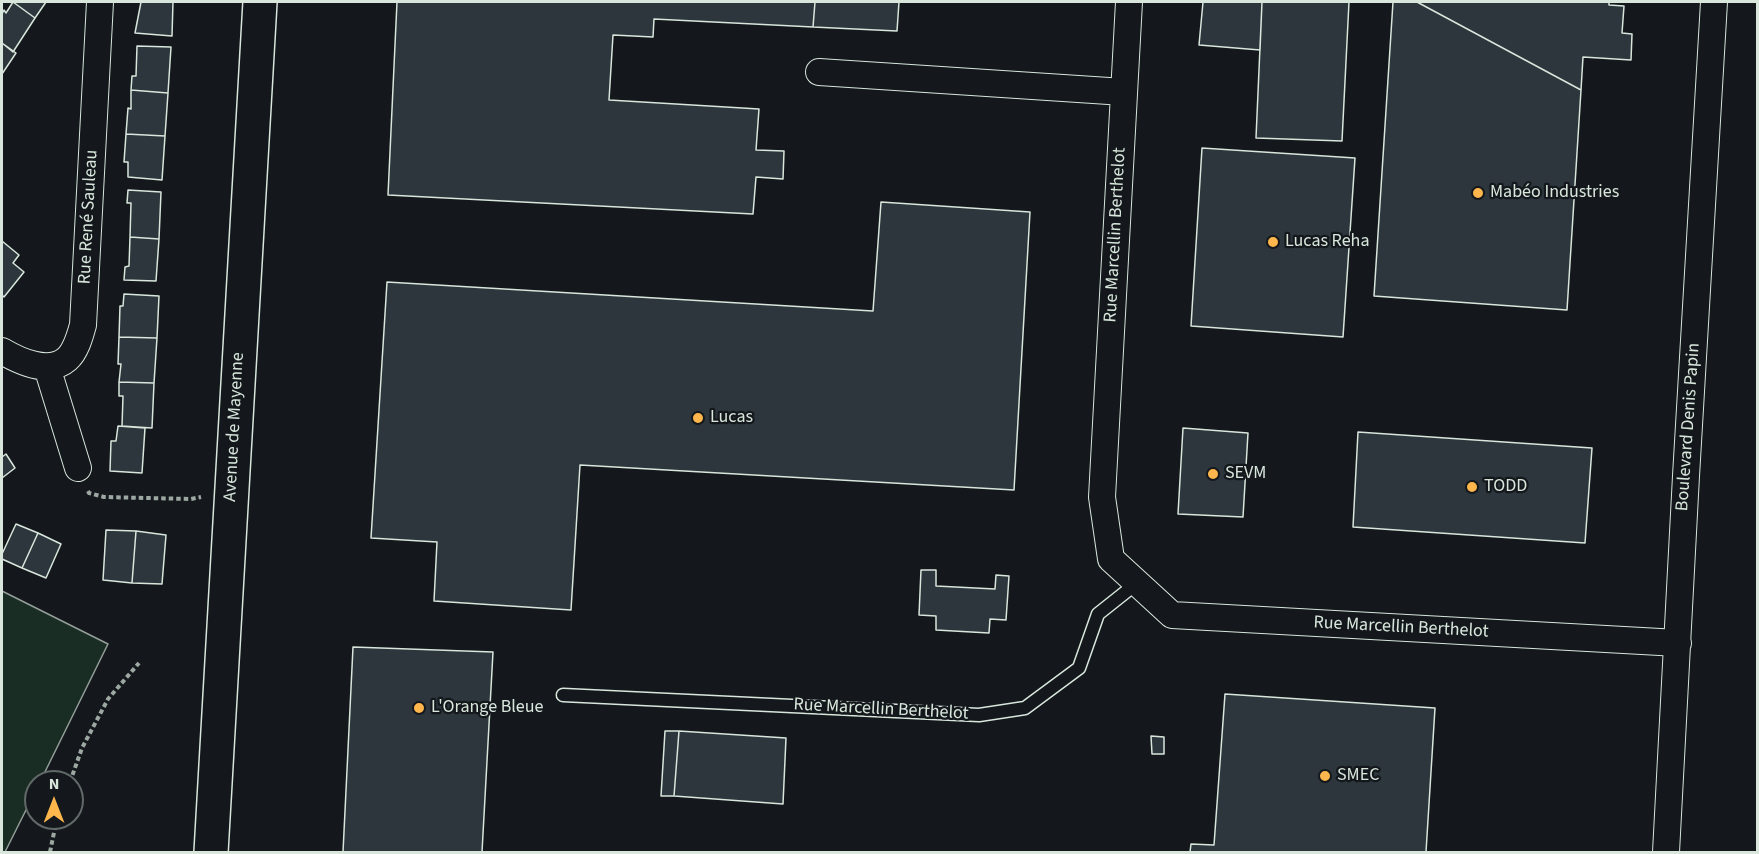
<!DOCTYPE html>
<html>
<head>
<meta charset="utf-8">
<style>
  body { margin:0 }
  #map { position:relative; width:1759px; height:854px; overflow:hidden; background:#14181c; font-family:"Source Sans 3",sans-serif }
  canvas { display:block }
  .frame { position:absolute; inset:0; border:3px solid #d8e6dc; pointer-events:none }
  .north { position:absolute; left:24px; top:770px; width:60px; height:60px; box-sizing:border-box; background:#14181c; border:2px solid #626a69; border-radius:50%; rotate:0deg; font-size:16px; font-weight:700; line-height:24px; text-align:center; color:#d8e6dc }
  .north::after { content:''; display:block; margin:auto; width:21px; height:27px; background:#ffb74d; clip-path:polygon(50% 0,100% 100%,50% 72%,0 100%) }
</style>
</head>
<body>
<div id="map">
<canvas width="1759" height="854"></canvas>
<div class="frame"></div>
<div class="north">N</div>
</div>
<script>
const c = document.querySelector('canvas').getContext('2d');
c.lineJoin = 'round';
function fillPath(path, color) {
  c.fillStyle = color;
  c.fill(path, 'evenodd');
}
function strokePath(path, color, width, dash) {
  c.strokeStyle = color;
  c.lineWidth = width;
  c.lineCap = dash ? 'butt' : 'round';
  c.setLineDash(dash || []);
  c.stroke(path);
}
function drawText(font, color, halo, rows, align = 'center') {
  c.font = font + ' "Source Sans 3",sans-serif';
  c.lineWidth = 4.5;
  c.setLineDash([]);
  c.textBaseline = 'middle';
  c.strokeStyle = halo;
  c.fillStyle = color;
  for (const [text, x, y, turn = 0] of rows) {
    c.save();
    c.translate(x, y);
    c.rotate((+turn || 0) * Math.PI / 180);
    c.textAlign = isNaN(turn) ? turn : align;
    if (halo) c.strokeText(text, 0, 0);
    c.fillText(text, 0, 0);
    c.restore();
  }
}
const green = new Path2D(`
  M2,591l106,53 -68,138h-4v8l-31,62h-3z`);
const building = new Path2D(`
  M13,2h33l-11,16z
  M13,2l22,16 -22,34 -11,-9v-29l2,-4 2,3z
  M141,2h32l-1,34 -37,-3z
  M397,2h418l-2,25 -159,-8 -1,18 -40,-2 -4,65 150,9 -3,41 28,1 -1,28 -27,-2 -3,37 -365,-19z
  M815,2h84l-2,29 -84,-4z
  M1203,2h59l-2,48 -61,-5z
  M1262,2h87l-7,139 -86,-3z
  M1393,2h24l164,88 -14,220 -193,-14z
  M1417,2h192v3l15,1 -2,27 10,1 -1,26 -48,-3 -2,33z
  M2,43l14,10 -14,21z
  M137,46l34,1 -3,46 -37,-3 1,-14h4z
  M131,90l37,3 -3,43 -39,-2 2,-26 3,1z
  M126,134l39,2 -3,44 -34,-3v-15h-4z
  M1202,148l153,10 -12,179 -152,-11z
  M128,190l33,2 -2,47 -29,-2 1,-34h-4z
  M881,202l149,10 -16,278 -434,-25 -9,145 -137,-9 3,-59 -66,-4 16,-256 486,29z
  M130,237l29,2 -3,42 -32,-1 1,-13 4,-1z
  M2,241l17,14 -6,8 11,9 -20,25 -2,-2z
  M124,294l35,2 -2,42 -38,-1 1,-31h3z
  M119,337l38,1 -3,45 -35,-1 2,-18h-3z
  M119,382l35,1 -2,45 -30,-2 1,-30h-4z
  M118,426l27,2 -3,45 -32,-2 1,-30h5z
  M1183,428l65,5 -5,84 -65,-3z
  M1358,432l234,16 -7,95 -232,-16z
  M6,454l9,14 -13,10v-21z
  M16,524l22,9 -16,35 -20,-9v-5z
  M106,530l30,1 -4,52 -29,-3z
  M136,531l30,4 -4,49 -30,-1z
  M38,533l23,11 -15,34 -24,-10z
  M921,570h15v16l59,3 1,-14 13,1 -3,44 -16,-1 -1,14 -53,-3v-14l-17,-1z
  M353,647l140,5 -11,200h-139z
  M1225,694l210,14 -9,144h-236l1,-8 23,1z
  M665,731h14l-5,65h-13z
  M679,731l107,7 -3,66 -109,-8z
  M1151,736l13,1v17h-12z`);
const path = new Path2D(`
  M88,491l1,2 15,4 87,2 10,-2
  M70,782l12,-34 26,-49 31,-36
  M50,852l7,-34`);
const service = new Path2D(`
  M563,695l416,20 46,-7 54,-40 19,-54 39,-31`);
const minor = new Path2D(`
  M1129,2l-27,495 9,62 61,56 506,28
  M819,72l305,20
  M2,351c17,10 47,24 65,8 9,-8 13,-23 16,-34l17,-323
  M47,367l31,101
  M1666,852l20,-376 28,-474`);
const secondary = new Path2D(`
  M211,852l49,-850`);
const markers = [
  [1478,193,6,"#ffb74d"],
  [1273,242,6,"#ffb74d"],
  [698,418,6,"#ffb74d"],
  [1213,474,6,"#ffb74d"],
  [1472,487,6,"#ffb74d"],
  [419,708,6,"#ffb74d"],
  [1325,776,6,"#ffb74d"]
];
const poiNames = [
  ["Mabéo Industries",1490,193],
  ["Lucas Reha",1285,242],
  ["Lucas",710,418],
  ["SEVM",1225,474],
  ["TODD",1484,487],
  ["L'Orange Bleue",431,708],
  ["SMEC",1337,776]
];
const streetNames = [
  ["Rue René Sauleau",89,217,-87],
  ["Rue Marcellin Berthelot",1116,235,-87],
  ["Avenue de Mayenne",235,427,-87],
  ["Boulevard Denis Papin",1689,427,-86],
  ["Rue Marcellin Berthelot",1401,628,3],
  ["Rue Marcellin Berthelot",881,710,3]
];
fillPath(green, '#1a2d24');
strokePath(green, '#939e99', 1.5);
fillPath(building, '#2c363c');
strokePath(building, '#d8e6dc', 1.5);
strokePath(service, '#d8e6dc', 15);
strokePath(minor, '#d8e6dc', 28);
strokePath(secondary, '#d8e6dc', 36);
strokePath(path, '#9da8a2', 4, [4.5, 3]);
strokePath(service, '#14181c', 12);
strokePath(minor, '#14181c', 26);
strokePath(secondary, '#14181c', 33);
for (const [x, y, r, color] of markers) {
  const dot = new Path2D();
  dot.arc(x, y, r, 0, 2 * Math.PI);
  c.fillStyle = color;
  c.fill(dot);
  strokePath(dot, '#14181c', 2);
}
drawText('18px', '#d8e6dc', '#14181c', poiNames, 'left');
drawText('18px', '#d8e6dc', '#14181c', streetNames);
</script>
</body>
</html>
